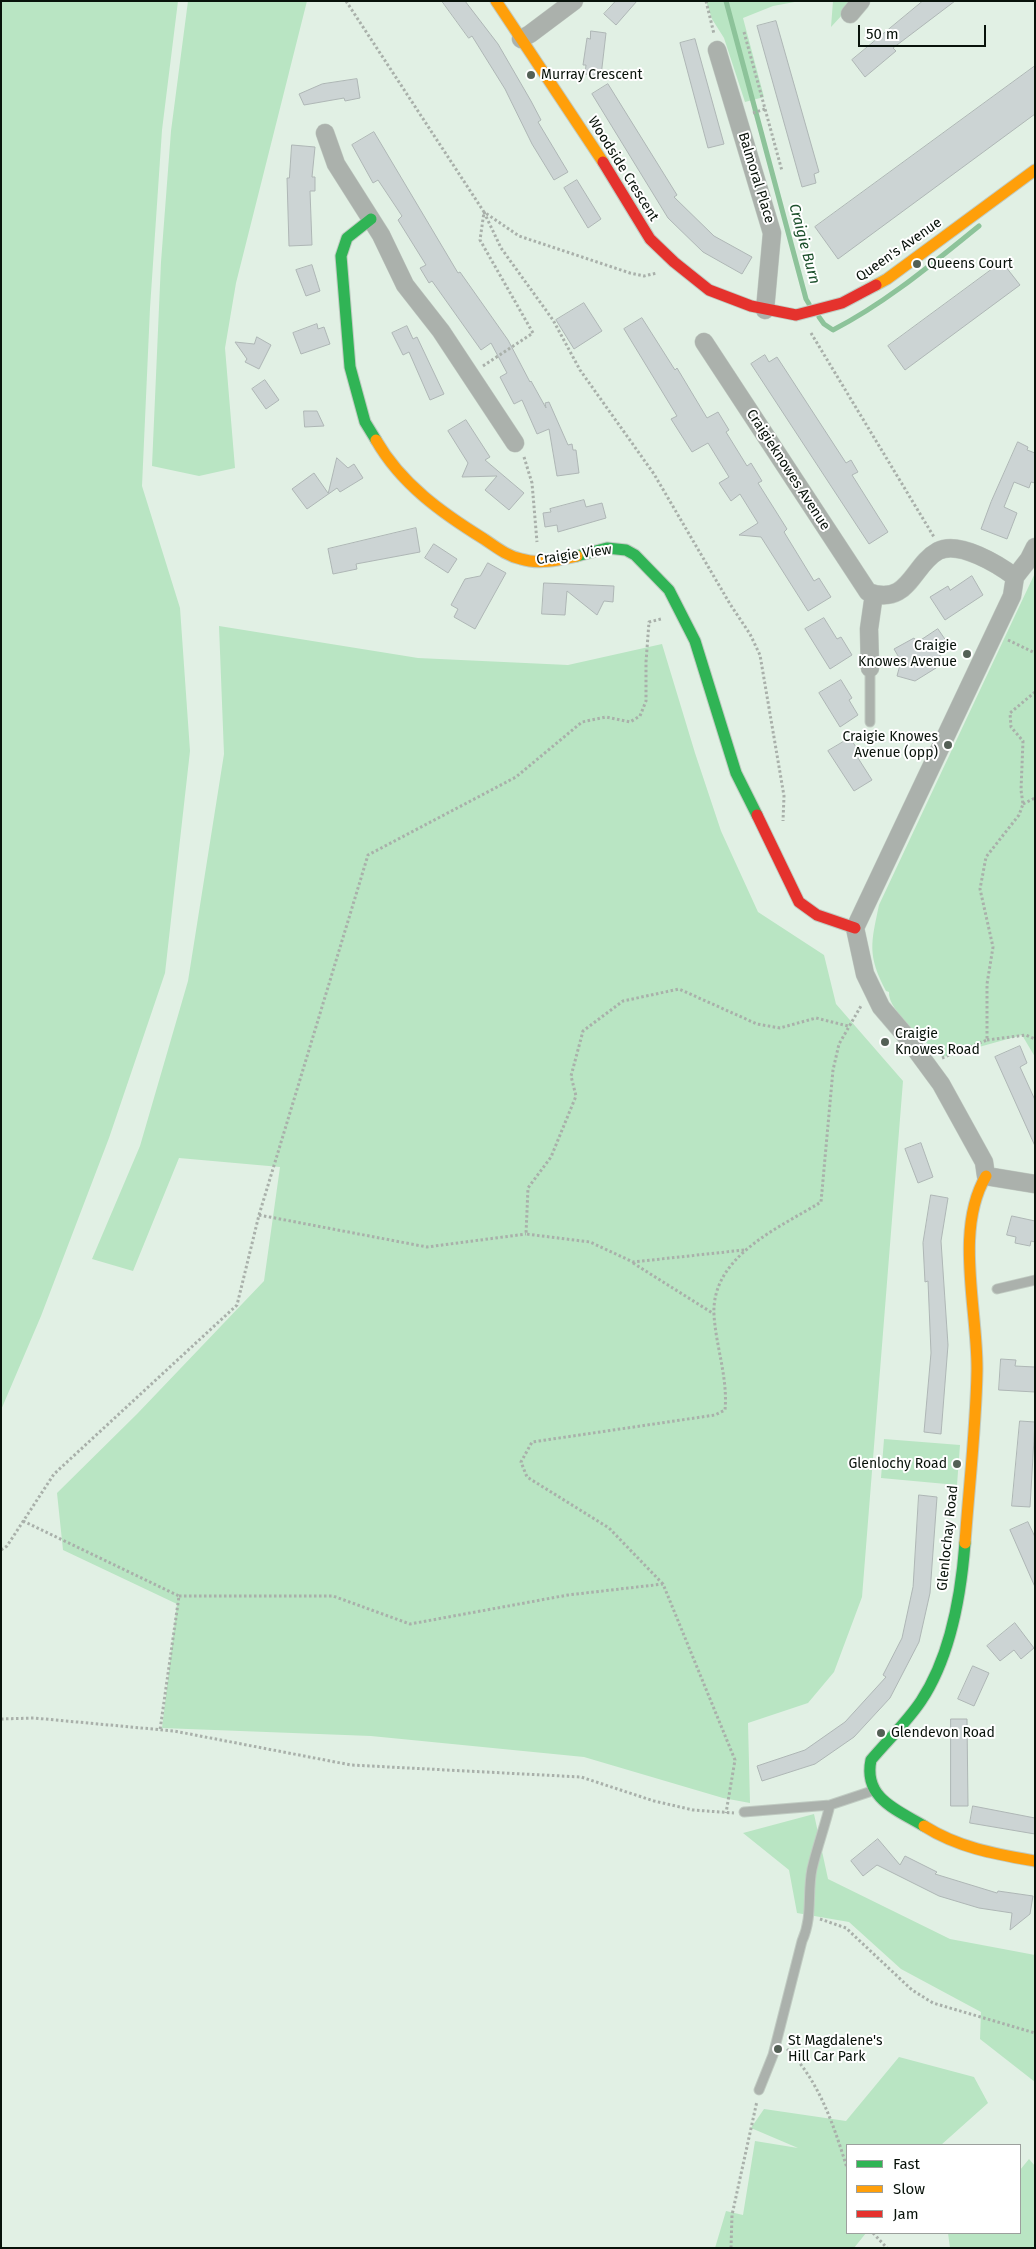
<!DOCTYPE html>
<html>
<head>
<meta charset="utf-8">
<style>
  body { margin:0 }
  #map { position:relative; width:1036px; height:2249px; overflow:hidden; background:#e1f0e4; font-family:"Fira Sans",sans-serif }
  canvas { display:block }
  .frame { position:absolute; inset:0; border:2px solid #08120a; pointer-events:none }
  .legend { position:absolute; left:846px; top:2144px; width:175px; height:90px; box-sizing:border-box; background:#fff; border:1px solid #9ca09d; margin:0; padding:6px 9px; list-style:none; font-size:15px; color:#08120a }
  .legend li { display:flex; align-items:center; gap:10px; height:25px }
  .legend b { width:25px; border:1px solid #9ca09d }
  .scale { position:absolute; left:858px; top:25px; width:128px; height:22px; box-sizing:border-box; border:2px solid #08120a; border-top:0; padding-left:6px; font-size:15px; line-height:18px; white-space:nowrap; color:#08120a; -webkit-text-stroke:4px #fff; paint-order:stroke }
</style>
</head>
<body>
<div id="map">
<canvas width="1036" height="2249"></canvas>
<div class="frame"></div>
<ul class="legend">
<li><b style="height:6px;background:#30b455"></b>Fast</li>
<li><b style="height:6px;background:#ff9f0a"></b>Slow</li>
<li><b style="height:6px;background:#e5322d"></b>Jam</li>
</ul>
<div class="scale">50 m</div>
</div>
<script>
const c = document.querySelector('canvas').getContext('2d');
c.lineJoin = 'round';
function fillPath(path, color) {
  c.fillStyle = color;
  c.fill(path, 'evenodd');
}
function strokePath(path, color, width, dash) {
  c.strokeStyle = color;
  c.lineWidth = width;
  c.lineCap = dash ? 'butt' : 'round';
  c.setLineDash(dash || []);
  c.stroke(path);
}
function drawText(font, color, halo, rows, align = 'center') {
  c.font = font + ' "Fira Sans",sans-serif';
  c.lineWidth = 4;
  c.setLineDash([]);
  c.textBaseline = 'middle';
  c.strokeStyle = halo;
  c.fillStyle = color;
  for (const [text, x, y, turn = 0] of rows) {
    c.save();
    c.translate(x, y);
    c.rotate((+turn || 0) * Math.PI / 180);
    c.textAlign = isNaN(turn) ? turn : align;
    if (halo) c.strokeText(text, 0, 0);
    c.fillText(text, 0, 0);
    c.restore();
  }
}
const green = new Path2D(`
  M1,1h177l-16,129 -12,178 -8,178 38,122 10,143 -25,222 -56,165 -68,178 -40,94z
  M188,1h119l-71,282 -11,65 10,120 -36,8 -47,-10 9,-204 10,-131z
  M706,1h94l-27,5 -30,12 21,79 -19,5 -21,-64 -12,-19z
  M833,1h22l-24,26z
  M1035,573v484l-13,-22 -79,22c-14,-12 -56,-47 -54,-65l-3,-1c-19,-36 -15,-48 -7,-86z
  M219,626l199,32 150,7 94,-21 33,109 26,78 37,81 66,43 12,49 67,77 -41,516 -28,75 -26,31 -60,20 2,80 -27,-5 -139,-41 -213,-21 -209,-8 15,-124 -114,-54 -6,-57 80,-79 127,-133 16,-114 -101,-9 -46,113 -41,-12 48,-113 48,-165 36,-227z
  M884,1439l76,6 -3,40 -76,-7z
  M814,1814l14,65 122,60 85,16v127l-55,-43 1,-27 -80,-43 -52,-47 -52,-9 -8,-43 -46,-37z
  M899,2057l75,20 14,26 -47,42h-94v88h19l-12,15h-139l11,-37 17,4 12,-74 43,7 -47,-20 13,-19 82,12z
  M1029,2159l6,7v82h-85l-2,-15h72v-63z`);
const stream = new Path2D(`
  M726,1l80,298 3,5
  M819,317l5,7 9,6c53,-27 100,-67 146,-104`);
const building = new Path2D(`
  M442,1h23l33,43 33,57 10,19 -3,2 30,50 -14,8 -22,-36 -27,-55 -33,-53 -3,2z
  M616,1h21l-21,24 -12,-11z
  M923,1h32l-62,47 3,3 -31,26 -13,-17z
  M776,21l43,151 -5,2 2,9 -14,4 -45,-161z
  M591,31l15,2 -5,43 -16,-2 1,-9h-3l4,-27 3,1z
  M695,39l29,105 -16,4 -28,-105z
  M1035,66v48l-197,145 -23,-32z
  M357,79l3,19 -15,3 -1,-3 -40,7 -5,-11 23,-10z
  M608,84l69,111 -3,2 40,39 38,21 -10,17 -39,-22 -35,-34 -76,-124z
  M374,132l84,141 2,-1 48,68 22,42 1,-1 15,27 -1,-5 4,-1 19,43 4,-1 1,6h3l3,23 -22,3 -8,-47 -12,5 -15,-34 -8,4 -14,-27 7,-4 -16,-30 -10,7 -49,-69 -3,2 -9,-15 6,-3 -28,-45 4,-4 -24,-36 -5,3 -21,-38z
  M292,145l23,2 -3,30h3v14h-5l2,54 -23,1 -2,-68h2z
  M577,180l24,39 -13,9 -24,-40z
  M1002,262l18,23 -115,85 -17,-24z
  M312,265l8,26 -14,5 -10,-26z
  M584,303l18,28 -28,18 -18,-29z
  M642,318l33,52 2,-2 30,50 11,-6 11,18 -3,2 21,34 4,-3 11,18 -4,2 29,46 -3,3 30,49 5,-3 12,19 -23,14 -47,-74 -22,-2 19,-12 -18,-29 -9,7 -12,-18 10,-6 -21,-34 -16,9 -21,-33 6,-3 -53,-87z
  M317,324l1,5 6,-2 6,17 -29,10 -8,-21z
  M407,326l6,13 4,-2 27,57 -14,6 -21,-48 -6,3 -11,-22z
  M257,337l14,8 -12,24 -14,-7 2,-3 -12,-17 19,2z
  M765,355l4,7 8,-5 69,106 5,-3 7,12 -6,3 36,57 -19,12 -118,-180z
  M265,380l14,20 -13,9 -14,-20z
  M304,411h13l7,15 -19,1z
  M466,420l24,37 -5,3 39,33 -15,17 -24,-20 12,-14 -35,1 6,-14 -20,-32z
  M1018,442l10,5 -1,3 8,3v30l-4,-1 -2,6 -15,-6 -10,25 13,6 -10,26 -26,-10 10,-27z
  M337,458l11,10 6,-4 9,14 -23,14 -3,-4 -30,21 -15,-20 22,-16 14,20z
  M584,500l2,7 16,-4 4,15 -48,14 -1,-7 -12,2 -2,-14 8,-1 -1,-3z
  M416,528l4,24 -64,12 1,5 -24,5 -5,-25z
  M434,544l23,15 -9,14 -23,-15z
  M488,563l18,10 -31,56 -21,-12 4,-8 -7,-4 14,-26 15,-3z
  M972,576l11,19 -38,25 -15,-23 18,-11 2,4z
  M544,583l70,3 -1,16 -9,-1 -7,14 -30,-24 -2,24 -23,-1z
  M824,618l13,21 4,-2 11,18 -22,14 -25,-40z
  M938,629l13,19 -19,13 4,7 -21,13 -18,-5 4,-15 -7,-12 20,-11 3,4z
  M841,680l11,18 -3,2 9,15 -18,12 -21,-34z
  M850,738l12,18 -4,2 14,22 -18,11 -26,-40z
  M1020,1046l7,17 -7,4 15,33v46l-40,-89z
  M921,1143l12,34 -15,6 -13,-34z
  M931,1195l17,3 -7,43 7,104 -7,89 -17,-2 7,-79 -3,-72 -3,1 -2,-39z
  M1012,1216l23,5v21l-4,-1 -1,5 -15,-3 1,-6 -9,-2z
  M1001,1359l15,1 -1,6 20,1v25l-36,-2z
  M1020,1421l15,1 -5,85 -18,-1z
  M919,1495l18,2 -7,96 -11,49 -29,56 -36,39 -39,27 -53,17 -5,-15 48,-16 40,-28 41,-45 -3,-2 19,-37 11,-51z
  M1028,1522l7,15v50l-25,-57z
  M1015,1623l19,25 -13,11 -7,-9 -14,11 -13,-15z
  M973,1666l16,7 -15,33 -16,-7z
  M951,1719h16l1,87h-17z
  M973,1806l62,12v16l-65,-11z
  M878,1839l22,26 5,-9 32,16 -2,2 62,19 1,-2 35,5 -3,18 -20,16 2,-17 -33,-5 -40,-12 -62,-31 -14,11 -12,-15z`);
const path = new Path2D(`
  M346,1l138,211 35,24 111,37 14,3 13,-3
  M706,1l8,33
  M744,32l38,139
  M753,113l12,-4
  M484,212l17,36 52,72 27,50 74,104 76,130 20,30 10,21 24,141 -1,25
  M811,333l123,204
  M483,366l50,-33 -53,-93 4,-28
  M524,457l8,26 5,59
  M1008,640l27,13
  M1023,804l12,-6
  M987,1040l39,-5 9,4
  M942,1058l45,-18v-56l6,-37 -13,-58 6,-32 33,-42 4,-11 -2,-14 2,-49 -12,-14 -1,-14 25,-21
  M259,1215l168,32 99,-13
  M744,1250l-111,12 -43,-20 -64,-8 2,-46 23,-31 25,-61 -5,-20 12,-45 40,-30 56,-12 78,35 23,4 36,-10 32,8
  M633,1263l81,51
  M23,1521l156,75 -19,134
  M1,1550l6,-4 47,-72 183,-169 22,-90 109,-360 148,-78 66,-55 24,-5 24,5 10,-6 6,-15v-39l3,-40 12,-3
  M663,1584l-54,-56 -82,-51 -6,-15 11,-20 183,-27 10,-5c3,-32 -9,-63 -11,-95 -3,-59 65,-87 107,-113l12,-132 6,-26 22,-38
  M179,1596h154l77,28 158,-29 95,-11 72,176 -9,53
  M1,1719l33,-1 140,13 177,34 230,12 73,24 39,9 41,3
  M820,1919l26,9 66,62 21,13 102,30
  M787,2049c32,31 47,77 60,119
  M873,2233l14,15
  M731,2248l1,-33 25,-114`);
const lane = new Path2D(`
  M870,722v-54
  M997,1289l38,-9
  M744,1812l86,-7
  M759,2090l14,-35 29,-114c11,-24 5,-48 10,-72 5,-22 13,-43 18,-64l42,-14`);
const street = new Path2D(`
  M850,14l11,-13
  M521,39l9,-5 44,-33
  M717,50l55,183 -7,77
  M325,133l11,31 45,71 24,50 36,46 74,112
  M704,342l164,250c41,15 44,-27 70,-41 21,-11 61,14 77,26
  M1035,547l-6,12 -14,18 -3,19 -157,332 10,46 16,33 24,28 36,49 43,78 2,14 49,8
  M870,668l-1,-39 5,-35`);
const fast = new Path2D(`
  M371,219l-24,19 -6,18 9,111 15,55 11,18
  M577,556l30,-8 19,2 9,5 34,35 26,51 41,132 21,42
  M924,1826c-27,-16 -61,-28 -53,-66 16,-19 36,-38 50,-59 30,-45 40,-106 44,-158`);
const slow = new Path2D(`
  M496,1l107,161
  M876,285l11,-6 148,-109
  M376,440c25,44 66,73 108,99 12,8 23,17 37,20 18,6 38,1 56,-3
  M965,1543c4,-57 11,-115 12,-172 1,-60 -23,-141 9,-195
  M924,1826c35,22 71,28 111,35`);
const jam = new Path2D(`
  M603,162l47,77 24,23 35,28 42,16 45,9 46,-12 34,-18
  M757,815l42,87 18,13 38,13`);
const markers = [
  [531,75,5,"#546056"],
  [917,264,5,"#546056"],
  [967,654,5,"#546056"],
  [948,745,5,"#546056"],
  [885,1042,5,"#546056"],
  [957,1464,5,"#546056"],
  [881,1733,5,"#546056"],
  [778,2049,5,"#546056"]
];
const poiNames = [
  ["Murray Crescent",541,75],
  ["Queens Court",927,264],
  ["Craigie",957,646,"right"],
  ["Knowes Avenue",957,662,"right"],
  ["Craigie Knowes",938,737,"right"],
  ["Avenue (opp)",938,753,"right"],
  ["Craigie",895,1034],
  ["Knowes Road",895,1050],
  ["Glenlochy Road",947,1464,"right"],
  ["Glendevon Road",891,1733],
  ["St Magdalene's",788,2041],
  ["Hill Car Park",788,2057]
];
const streetNames = [
  ["Woodside Crescent",623,169,58],
  ["Balmoral Place",756,178,73],
  ["Queen's Avenue",899,250,-35],
  ["Craigieknowes Avenue",788,470,57],
  ["Craigie View",574,555,-8],
  ["Glenlochay Road",948,1538,-84]
];
const waterNames = [
  ["Craigie Burn",804,244,75]
];
fillPath(green, '#b9e5c3');
strokePath(stream, '#8dc39a', 5);
fillPath(building, '#ccd4d4');
strokePath(building, '#aeb6b5', 1);
strokePath(lane, '#c0cbc2', 11);
strokePath(street, '#c0cbc2', 19);
strokePath(fast, '#c0cbc2', 13);
strokePath(slow, '#c0cbc2', 13);
strokePath(jam, '#c0cbc2', 13);
strokePath(path, '#a9b0aa', 3, [2.5, 2.5]);
strokePath(lane, '#abb1ac', 9);
strokePath(street, '#abb1ac', 18);
strokePath(fast, '#30b455', 11);
strokePath(slow, '#ff9f0a', 11);
strokePath(jam, '#e5322d', 11);
for (const [x, y, r, color] of markers) {
  const dot = new Path2D();
  dot.arc(x, y, r, 0, 2 * Math.PI);
  c.fillStyle = color;
  c.fill(dot);
  strokePath(dot, '#fff', 2);
}
drawText('14px', '#08120a', '#fff', poiNames, 'left');
drawText('14px', '#08120a', '#fff', streetNames);
drawText('italic 15px', '#1c502c', '#fff', waterNames);
</script>
</body>
</html>
